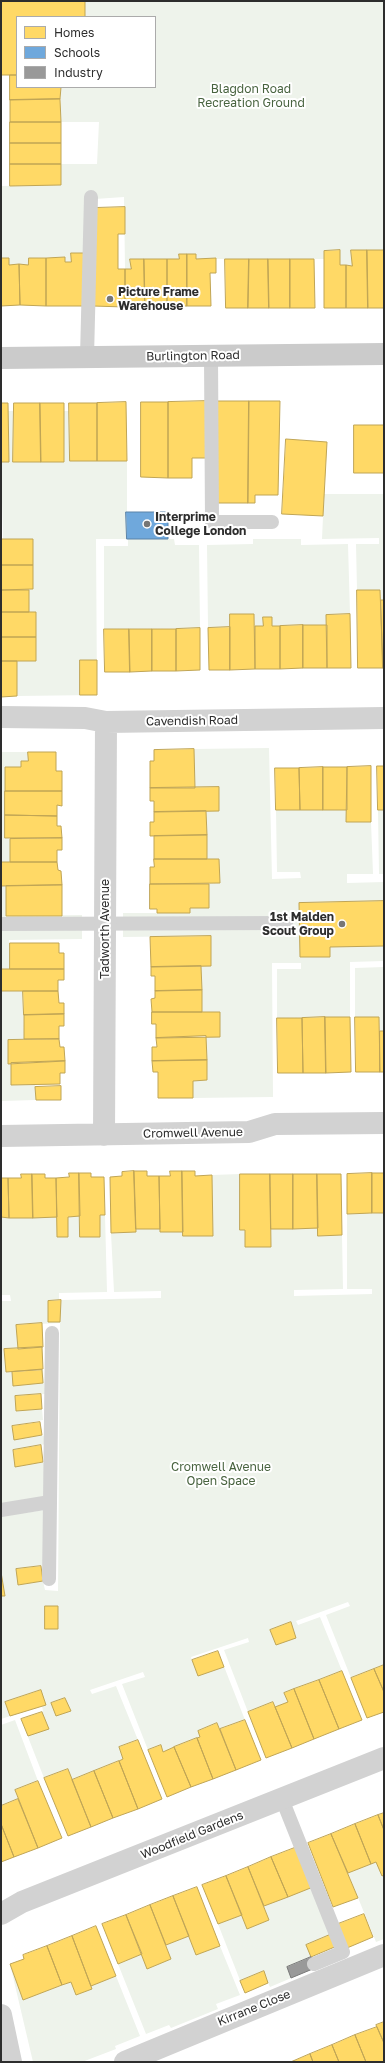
<!DOCTYPE html>
<html>
<head>
<meta charset="utf-8">
<style>
  body { margin:0 }
  #map { position:relative; width:385px; height:2063px; overflow:hidden; background:#fff; font-family:"Golos Text",sans-serif }
  canvas { display:block }
  .frame { position:absolute; inset:0; border:2px solid #2d2d2d; pointer-events:none }
  .legend { position:absolute; left:16px; top:16px; width:140px; height:72px; box-sizing:border-box; background:#fff; border:1px solid #ababab; margin:0; padding:5px 7px; list-style:none; font-size:12px; color:#2d2d2d }
  .legend li { display:flex; align-items:center; gap:8px; height:20px }
  .legend b { width:20px; border:1px solid #ababab }
</style>
</head>
<body>
<div id="map">
<canvas width="385" height="2063"></canvas>
<div class="frame"></div>
<ul class="legend">
<li><b style="height:11px;background:#ffd966"></b>Homes</li>
<li><b style="height:11px;background:#6fa8dc"></b>Schools</li>
<li><b style="height:11px;background:#999"></b>Industry</li>
</ul>
</div>
<script>
const c = document.querySelector('canvas').getContext('2d');
c.lineJoin = 'round';
function fillPath(path, color) {
  c.fillStyle = color;
  c.fill(path, 'evenodd');
}
function strokePath(path, color, width, dash) {
  c.strokeStyle = color;
  c.lineWidth = width;
  c.lineCap = dash ? 'butt' : 'round';
  c.setLineDash(dash || []);
  c.stroke(path);
}
function drawText(font, color, halo, rows, align = 'center') {
  c.font = font + ' "Golos Text",sans-serif';
  c.lineWidth = 4;
  c.setLineDash([]);
  c.textBaseline = 'middle';
  c.strokeStyle = halo;
  c.fillStyle = color;
  for (const [text, x, y, turn = 0] of rows) {
    c.save();
    c.translate(x, y);
    c.rotate((+turn || 0) * Math.PI / 180);
    c.textAlign = isNaN(turn) ? turn : align;
    if (halo) c.strokeText(text, 0, 0);
    c.fillText(text, 0, 0);
    c.restore();
  }
}
const green = new Path2D(`
  M85,1h299v249h-32v16l-12,-1v-15l-16,1v8h-128v-5l-17,5h-48v10h-6l-1,-72 -29,2 -9,54h-15v9h-6l-1,-5 -35,1 -1,7h-19v-7h-8v-72l60,-1v-21h36l2,-42h-38v-35h94v-70h-70z
  M8,411h6v51h50v-51h5l1,50h57v78h-31l1,156 -80,1v-35h19v-49h-7v-22l4,-1v-50h-30l-2,-77h8z
  M324,494h60v106h-3l-1,-10h-23l-1,-46h23v-6l-57,1z
  M128,539h46l1,6h24l1,83 -96,1v-83h24z
  M253,539h48v6l47,-1 2,70 -24,1 1,10 -55,1v-9l-9,9h-8l-1,-12h-24v13l-22,1 -1,-83 46,-1z
  M269,748l3,131 29,-1 -1,-6h-23l-1,-62h71v12h24l2,52h-26v9l37,-1v79l-34,1v55l-73,1v-49h24v-6h-29l1,134 -80,1v-17l14,-1 -1,-44h14v-24h-18l-1,-46h10v-30l-88,1v-24h67v-5h19v-24l11,-1 -1,-24h-12l-1,-48h13v-24l-24,1 -1,-39z
  M1,752h27v9l-7,6h-16v71l5,1v23h-9z
  M378,810h6v64h-5z
  M1,886h5l1,30 75,-1v24l-73,1 1,29h-9z
  M384,967v64h-4l-1,-14h-24v-49z
  M1,991h22l1,48 -16,1v23h3v22h24l1,15 -35,1z
  M240,1174v56h5v17h26v-18l47,-1v8l24,-1 1,54 -49,1v6l78,-2v-5h-25v-75l37,-1v452l-33,13 -25,-63 24,-9 -2,-4 -52,19 2,4 22,-8 22,54 -58,22 4,9 -13,5 -2,-5 -25,10 -24,-62 25,-8 -1,-4 -57,19 1,3 26,-9 27,69 -25,9 -3,-6 -19,8 2,6 -37,15 -2,-7 -13,5 -26,-66 23,-7 -2,-5 -53,18 2,4 24,-8 22,54 -19,7 4,12 -4,2 -47,19 -4,-11 -24,9 -23,-59 22,-8 -1,-5 -41,13v-123h4l-4,-24v-56l44,-6v55l-29,4 2,16 25,-4 2,9 13,1 2,-268 -44,2 2,24 -14,1 2,22h6l2,14 29,-3 -1,-13 1,-1 2,25 -30,2 1,15 26,-2 1,11 -30,6 2,13 27,-4 3,2 1,7 -33,6 2,16 33,-4 -3,36 -44,7v-204h10l-1,-6h-9v-78h56v20h11v-20l12,-1v21h20v-22h5l2,77 -48,1v7l-11,1v21h12l1,-22 100,-2v-7l-47,1 -3,-59 24,-1 1,-3h24v3h23v4h30l-1,-61z
  M15,1720l23,61 -23,9 3,9 -17,7v-81z
  M376,1862l8,13v64l-8,3 -28,-69z
  M313,1887l24,59 -26,10 4,12 -45,19 -2,-4 -23,10 -27,-69 24,-9 5,14 22,-9 -5,-14z
  M189,1936l7,19 24,-9 20,49 -24,9 2,5 -47,19 -2,-3 -23,9 -28,-70 24,-10 6,14 23,-9 -5,-14z
  M10,1964l13,36 48,-18 5,13 16,-6 -1,-3 25,-10 24,60 -25,10 1,3 -34,13h-49z`);
const homes = new Path2D(`
  M1,1h84v16h-68v58h-16z
  M10,75h7v12h44l-1,12 -50,1z
  M60,99l1,23h-51v-22z
  M10,122h51v21h-51z
  M10,143h51v21h-51z
  M10,164h51v21l-51,1z
  M125,207v27h-7v35h7v38l-32,-1 1,-98z
  M340,250v15h6v43h-22v-57z
  M351,250h16l1,58h-22v-43l6,1z
  M367,250h17v58h-16z
  M71,253h15l-2,53h-38v-48l19,-1v5h6z
  M179,254h8v52h-20v-47h12z
  M187,254h9v5l20,-1v15h-6l1,33h-24z
  M1,258h8v7l10,-1 1,41 -19,1z
  M29,258h17v48l-26,-1 -1,-41 9,1z
  M130,259h14l1,47 -20,1v-38h6z
  M144,259h23v47h-22z
  M225,259h24l-1,49h-22z
  M249,259h19l1,49h-21z
  M268,259h22v49h-21z
  M290,259h24l1,49h-25z
  M207,401v57h-15v20h-24v-76z
  M217,401h32l-1,102h-30z
  M249,401h31l-2,94h-23v8h-7z
  M126,402l1,59h-30v-58z
  M141,402h27v76l-27,-1z
  M1,403h7l1,59h-8z
  M14,403h26l1,59h-28z
  M40,403h24v59h-23z
  M69,403h28v58h-27z
  M354,425h30v48h-30z
  M286,439l41,3 -4,74 -41,-2z
  M1,539h32v26h-32z
  M1,565h32v24l-32,1z
  M1,590h28v22h-28z
  M357,590h23l3,78h-25z
  M381,600h3v68h-1z
  M1,612h35v25h-35z
  M230,614h24l1,55 -25,1z
  M350,614l1,54h-24l-1,-53z
  M263,617h9v9h8v43h-25v-43h8z
  M303,625v43l-23,1v-43z
  M303,625h24v43h-24z
  M230,627v43h-21l-1,-42z
  M200,628v42l-24,1v-42z
  M104,629h25l1,43h-25z
  M129,629h23v42l-22,1z
  M152,629h24v42h-24z
  M1,637h35v24h-35z
  M80,660h17v35h-17z
  M1,661h16v35l-16,1z
  M194,749l1,39h-45v-27h4v-11z
  M28,752h28v19h6v20h-57v-24h16v-6h7z
  M371,766v56h-25l1,-55z
  M377,766h7v44h-6z
  M323,767v43h-23l-1,-42z
  M323,767h24v43h-24z
  M275,768h24l1,42h-24z
  M219,787v24l-65,1v-11h-4v-13z
  M5,791h57v15l-5,-1v11l-52,-1z
  M206,811l1,24 -57,1v-14h4v-10z
  M5,815l52,1v10h4l1,12h-57z
  M207,835v24h-53v-23z
  M62,838v12h-5v12h-47v-23z
  M154,859h65l1,24 -70,1v-17h4z
  M1,862h56l1,8 3,1 1,14 -61,1z
  M150,884h59v24h-19v5h-33v-4h-7z
  M62,885v31h-56v-30z
  M384,901v45l-54,1v10h-30l-1,-54z
  M211,936v30l-60,1 -1,-30z
  M10,943h49v10h5v16h-54z
  M201,966l1,24 -47,1v-15h-4v-9z
  M1,969h63v11h-6v11h-57z
  M202,990v22h-50l-1,-13 4,-1v-7z
  M23,991h35l1,12h5v11l-40,1z
  M152,1012h68v25l-64,1v-14h-4z
  M64,1014v12h-5v13h-35v-24z
  M325,1017l1,56h-23l-1,-55z
  M325,1017h25l1,55 -25,1z
  M355,1017h24l1,55h-24z
  M277,1018h25l1,55h-25z
  M380,1031h4v41h-4z
  M206,1036l1,24 -55,1v-14h5l-1,-9z
  M59,1039l1,8h4l1,14 -57,3v-24z
  M207,1060v20l-14,1v17h-35v-26h-5l-1,-11z
  M65,1061v12h-5v11l-49,1v-22z
  M61,1086v14h-25l-1,-13z
  M134,1171l2,61 -25,1 -1,-56 12,-1v-4z
  M134,1171h13v5h12l1,53h-24z
  M170,1171h12l1,61h-23l-1,-56h11z
  M182,1171h13v5l17,-1 1,61h-30z
  M69,1173h10l1,43 -12,1v20h-11l-1,-59 13,-1z
  M79,1173h12v4h13l1,38h-5v22h-20z
  M372,1173v40l-25,1v-40z
  M372,1173h12v40h-12z
  M21,1174h11l1,44h-24l-1,-40h13z
  M32,1174h13v4h11l1,39 -24,1z
  M240,1174h30l1,73h-26v-17h-5z
  M270,1174h23v55h-22z
  M293,1174h24l1,54 -25,1z
  M317,1174h24l1,61 -24,1z
  M1,1178h7l1,40 -8,-1z
  M61,1300l-1,22h-12v-21z
  M42,1323l1,24 -25,2 -2,-24z
  M42,1347l1,22 -37,3 -2,-23z
  M42,1370l1,13 -30,3 -1,-14z
  M41,1394l1,15 -26,2 -1,-15z
  M40,1422l2,13 -28,5 -2,-14z
  M41,1445l2,17 -28,5 -2,-17z
  M41,1566l2,15 -25,4 -2,-16z
  M1,1572l4,24h-4z
  M45,1606h13v23h-13z
  M291,1622l5,16 -20,7 -6,-15z
  M218,1651l6,16 -26,9 -6,-16z
  M384,1665v27l-10,-23z
  M374,1669l10,23v20l-17,6 -16,-40z
  M342,1671l20,49 -23,9 -20,-49z
  M319,1680l20,49 -25,10 -20,-50z
  M294,1689l20,50 -22,9 -17,-41 13,-5 -4,-9z
  M41,1690l5,15 -36,11 -5,-14z
  M65,1698l6,13 -15,5 -5,-13z
  M273,1702l19,46 -26,10 -18,-46z
  M42,1712l7,17 -21,7 -7,-17z
  M245,1720l16,40 -25,10 -16,-41z
  M217,1723l19,47 -23,9 -16,-41 3,-1 -2,-6z
  M197,1738l16,41 -22,8 -17,-40z
  M138,1740l24,59 -24,10 -19,-48 4,-2 -4,-12z
  M161,1745l2,7 11,-5 17,40 -24,10 -19,-47z
  M119,1761l19,48 -25,9 -19,-47z
  M68,1769l23,58 -23,9 -24,-58z
  M94,1771l19,47 -22,9 -19,-47z
  M38,1781l24,57 -24,10 -23,-58z
  M18,1799l20,49 -24,9 -13,-33v-18z
  M384,1813v17l-6,-15z
  M378,1815l6,15v45l-2,1 -6,-14 -5,2 -16,-40z
  M1,1824l13,33 -13,5z
  M355,1824l16,40 -23,9 -17,-39z
  M331,1834l27,64 -25,9 -25,-64z
  M297,1847l16,40 -25,10 -17,-40z
  M271,1857l17,40 -24,9 -16,-39z
  M248,1867l21,53 -22,9 -21,-53z
  M226,1876l16,39 -24,9 -16,-39z
  M197,1887l23,59 -24,9 -23,-59z
  M173,1896l16,40 -23,9 -16,-40z
  M150,1905l21,54 -24,10 -21,-54z
  M364,1914l9,23 -26,11 -9,-24z
  M126,1915l16,39 -24,10 -16,-40z
  M96,1926l20,50 -25,10 -19,-50z
  M332,1934l5,12 -26,11 -5,-12z
  M72,1936l20,53 -16,6 -5,-13 -9,3 -15,-39z
  M47,1946l15,39 -39,15 -13,-36 14,-5 -1,-4z
  M264,1971l4,12 -23,10 -5,-12z
  M384,2022v21l-8,-18z
  M377,2027l7,16v19h-18l-11,-27z
  M355,2035l11,27h-27l-7,-17z
  M332,2045l7,17h-26l-3,-8z
  M310,2054l3,8h-22z`);
const schools = new Path2D(`
  M126,512h42v27h-41z`);
const industry = new Path2D(`
  M311,1957l4,11 -24,10 -4,-11z`);
const lane = new Path2D(`
  M211,356l1,166h60
  M87,357l4,-160
  M1,924l285,-1
  M1,1510l49,-8 2,-169
  M49,1579l1,-77
  M282,1799l61,153 -29,12`);
const street = new Path2D(`
  M1,717l84,1 21,4 278,-4
  M104,1135l2,-413
  M1,1136l248,-4 26,-8 109,-1
  M1,1914l21,-12 362,-144
  M1,2015l10,47
  M125,2062l259,-107`);
const secondary = new Path2D(`
  M1,358l383,-4`);
const markers = [
  [110,299,4,"#767676"],
  [147,524,4,"#767676"],
  [342,924,4,"#767676"]
];
const parkNames = [
  ["Blagdon Road",251,89],
  ["Recreation Ground",251,103],
  ["Cromwell Avenue",221,1467],
  ["Open Space",221,1481]
];
const poiNames = [
  ["Picture Frame",118,292],
  ["Warehouse",118,306],
  ["Interprime",155,517],
  ["College London",155,531],
  ["1st Malden",334,917,"right"],
  ["Scout Group",334,931,"right"]
];
const streetNames = [
  ["Burlington Road",193,356,-1],
  ["Cavendish Road",192,721,-1],
  ["Tadworth Avenue",105,929,-90],
  ["Cromwell Avenue",193,1133,-1],
  ["Woodfield Gardens",192,1835,-22],
  ["Kirrane Close",254,2008,-22]
];
fillPath(green, '#eef3eb');
fillPath(homes, '#ffd966');
strokePath(homes, '#c0a555', 1);
fillPath(schools, '#6fa8dc');
strokePath(schools, '#5b83a8', 1);
fillPath(industry, '#999');
strokePath(industry, '#797979', 1);
strokePath(lane, '#d2d2d2', 14);
strokePath(street, '#d2d2d2', 22);
strokePath(secondary, '#cbcbcb', 22);
for (const [x, y, r, color] of markers) {
  const dot = new Path2D();
  dot.arc(x, y, r, 0, 2 * Math.PI);
  c.fillStyle = color;
  c.fill(dot);
  strokePath(dot, '#fff', 1.5);
}
drawText('12px', '#48633f', '#fff', parkNames);
drawText('bold 12px', '#2d2d2d', '#fff', poiNames, 'left');
drawText('12px', '#2d2d2d', '#fff', streetNames);
</script>
</body>
</html>
